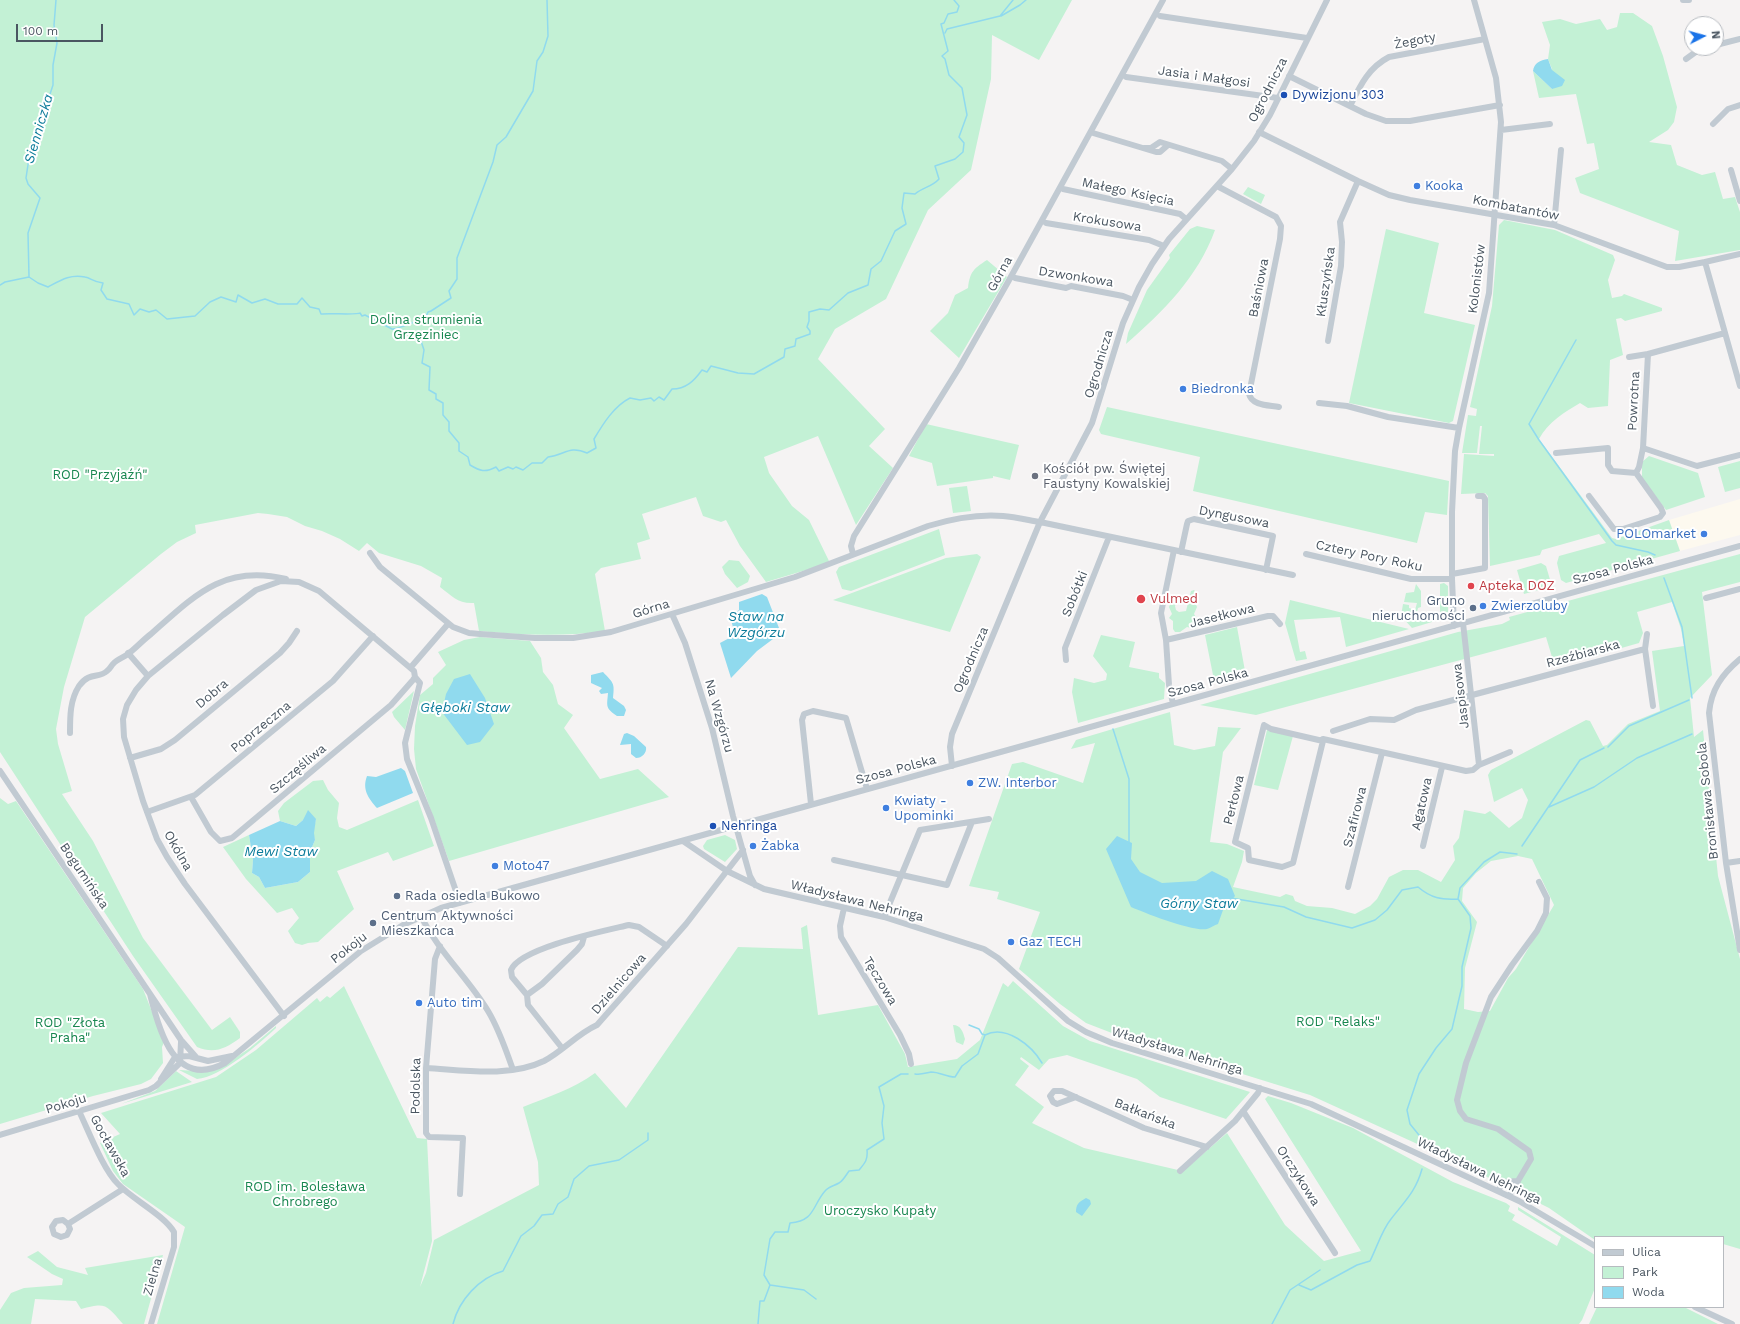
<!DOCTYPE html>
<html>
<head>
<meta charset="utf-8">
<style>
  body { margin:0 }
  #map { position:relative; width:1740px; height:1324px; overflow:hidden; background:#f5f3f3; font-family:"Work Sans",sans-serif }
  canvas { display:block }
  .legend { position:absolute; left:1594px; top:1236px; width:130px; height:72px; box-sizing:border-box; background:#fff; border:1px solid #b7bbc0; margin:0; padding:5px 7px; list-style:none; font-size:12px; color:#4a5661 }
  .legend li { display:flex; align-items:center; gap:8px; height:20px }
  .legend b { width:20px; border:1px solid #b7bbc0 }
  .north { position:absolute; left:1684px; top:16px; width:40px; height:40px; box-sizing:border-box; background:#fff; border:1px solid #b7bbc0; border-radius:50%; rotate:84deg; font-size:11px; font-weight:700; line-height:16px; text-align:center; color:#4a5661 }
  .north::after { content:''; display:block; margin:auto; width:14px; height:18px; background:#1a73e8; clip-path:polygon(50% 0,100% 100%,50% 72%,0 100%) }
  .scale { position:absolute; left:16px; top:24px; width:87px; height:18px; box-sizing:border-box; border:2px solid #4a5661; border-top:0; padding-left:5px; font-size:12px; line-height:14px; white-space:nowrap; color:#4a5661; -webkit-text-stroke:3px #fff; paint-order:stroke }
</style>
</head>
<body>
<div id="map">
<canvas width="1740" height="1324"></canvas>
<ul class="legend">
<li><b style="height:5px;background:#c1cad2"></b>Ulica</li>
<li><b style="height:11px;background:#c3f1d5"></b>Park</li>
<li><b style="height:11px;background:#90daee"></b>Woda</li>
</ul>
<div class="north">N</div>
<div class="scale">100 m</div>
</div>
<script>
const c = document.querySelector('canvas').getContext('2d');
c.lineJoin = 'round';
function fillPath(path, color) {
  c.fillStyle = color;
  c.fill(path, 'evenodd');
}
function strokePath(path, color, width, dash) {
  c.strokeStyle = color;
  c.lineWidth = width;
  c.lineCap = dash ? 'butt' : 'round';
  c.setLineDash(dash || []);
  c.stroke(path);
}
function drawText(font, color, halo, rows, align = 'center') {
  c.font = font + ' "Work Sans",sans-serif';
  c.lineWidth = 4;
  c.setLineDash([]);
  c.textBaseline = 'middle';
  c.strokeStyle = halo;
  c.fillStyle = color;
  for (const [text, x, y, turn = 0] of rows) {
    c.save();
    c.translate(x, y);
    c.rotate((+turn || 0) * Math.PI / 180);
    c.textAlign = isNaN(turn) ? turn : align;
    if (halo) c.strokeText(text, 0, 0);
    c.fillText(text, 0, 0);
    c.restore();
  }
}
const commercial = new Path2D(`
  M1740,499v36l-60,16 -11,-31z`);
const green = new Path2D(`
  M0,0h1072l-33,60 -47,-25 -1,44 -20,91 -43,40 -42,89 -51,30 -17,30 67,70 -16,17 24,22 -37,57 -38,-89 -54,21 5,16 23,33 17,14 20,41 -6,4 -57,17 -26,-36 -14,-26 -5,2 -18,-6 -7,-19 -54,17 8,25 -13,4 4,16 -40,9 -6,6 10,57c-43,6 -84,4 -126,0l-5,-28c-16,1 -22,-7 -34,-16l2,-9 -21,-12 -42,-13 -12,-10 -8,8 -19,-12 -18,-8 -17,-5 -18,-9 -19,-3 -10,-1 -63,12 1,8 -19,9 -16,12 -76,63 -21,70 -8,42 2,15 14,47 -10,3 31,47 50,97 69,92 18,-13 10,15v6c-15,11 -26,16 -43,9l-64,-91 -133,-204z
  M1620,13h13l19,13 11,30 14,51 -3,15 -6,8 -19,12 22,3 6,20 25,10 13,-3 8,27 12,-2 5,15v38l-65,11 4,-30 -99,-38 -5,-15 24,-9 -5,-26 -7,1 -11,-50 -37,4 -6,-27 19,18v-20l-4,-10 2,-14 -8,-23 18,-3 16,5 24,-5 7,11 10,-3z
  M1248,187l17,8 -4,9 -18,-10z
  M1504,220l51,10 58,25 2,5 -7,20 4,18 10,-2 2,-2 38,14v3l-37,10 -4,-3 -5,1 7,36 -13,5 -2,46 -20,2 -8,-5c-15,9 -32,19 -41,36l73,99 4,1 53,-19 11,31 -114,32 -5,-3 -4,-17 2,-7 47,-13 -7,-9 -57,16 -2,5 -50,11 -2,-70 -3,-3 -24,1 3,-40 30,2v-2h-15l3,-28h-2l-3,27h-15l6,-38 8,1 1,-7 -7,-2 22,-101 7,-81z
  M1197,226l18,4c-17,47 -52,82 -89,114l2,-11 19,-43 23,-32 -1,-3 21,-26z
  M1386,229l53,14 -15,70 51,12 -22,96 -4,2 -100,-20z
  M987,260l20,17 -48,81 -29,-27 18,-18 7,-18 13,-7c2,-16 5,-19 19,-28z
  M1107,407l342,74 -2,34 -22,-3 -8,31 -224,-52 7,-34 -99,-23 -2,-4z
  M926,424l93,21 -9,35 -17,-4v2l-56,8 -5,-23 -23,-7z
  M1649,456l49,17 7,24 -39,13 -24,-32v-16z
  M1740,461v27l-15,4 -7,-25z
  M967,486l4,25 -18,2 -4,-25z
  M939,529l6,26 -94,36 -9,-2 -6,-17 3,-5z
  M977,554l4,3 -31,75 -117,-32 113,-42z
  M1740,554v28l-38,10 10,83 -22,23 4,39 9,-7 15,146 22,83v290l-17,-5v-7h-128v3l-46,-32 -90,-45 -149,-68 -193,-60 -31,-12 -26,-19 -41,-35 21,-57 -43,-13 2,-7 -30,-6 43,-122 11,-2 60,21 12,-40 -24,6 5,-9 94,-28 4,33 20,5 21,-4 3,-19 23,1 -18,24 -13,90 17,2 17,7 -2,11 -9,25 47,10 6,-3 7,2 2,5 12,5 25,2 23,6 15,-8 7,-7 12,-22 14,-7h15l23,12 14,-22 -2,-14 6,-8 5,-28 21,4 5,-3 19,17 13,-10 6,-18 -6,-12 -28,14 -6,-27 3,-5 95,-50 4,1 13,25 4,-1 21,-21 32,-13 -8,-60 32,-5 -3,-17 -9,-27 -35,10 6,21 -4,10 -84,24 -9,-30 -290,78 -56,-10 258,-73 44,-8 8,-4 -1,-3zM1518,856l14,3 22,46 -38,64 -8,9 -18,33 -12,1 -14,-3 1,-41 12,-46 -15,-21 1,-13 13,-15 15,-12z
  M729,560l10,1 11,15 -2,6 -11,6 -12,-14 -3,-7z
  M1541,563l5,3 5,17 -2,4 -25,7 -7,-24z
  M1416,584l5,7v16l-3,1 -2,8 15,-3 1,9 -20,6 -11,-12 2,-12 6,1v3l6,2 2,-7 -13,-1 2,-9 8,-1z
  M1440,584l4,-1 4,3v31l-14,4v-7h6z
  M1191,591l3,-1 3,3 -2,9 2,5 -3,7 4,6 1,5 -4,4 -8,-2 -7,5h-5l-2,-3v-8l-4,-3 3,-4 -3,-7 2,-5v-8l3,1v6l3,1 -2,4 1,4 3,2 7,-1z
  M1290,600l119,29 -63,18 -6,-30 -46,3 6,32 5,-1 2,8 -11,2 -11,-38z
  M1237,627l8,44 -31,9 -9,-45z
  M1101,635l34,7 -6,25 30,6v5l6,5 -1,16 -86,24 -6,-31 2,-14 20,5 12,-3 1,-6 -14,-18z
  M480,637l50,4 11,17 2,14 10,13 5,19 15,11 -9,13 36,51 38,-10 31,28 -220,64 -33,-92 -2,-20 1,-23 5,-31 13,-11v-6l13,-13 -8,-13 26,-12z
  M414,691l-9,39 -11,-13 -2,-5z
  M1267,730l26,6 -15,54 -24,-5z
  M323,780l5,10 11,13 -2,15 2,9 8,3 71,-30 16,46 -41,15 -5,-9 -51,19 17,38 -36,33 -10,1 -6,2 -7,-2 -7,-12 11,-13 -7,-10 -15,5 -31,-34 -23,-32 26,-12 4,25 -1,13 7,4 6,11 33,-6 12,-10v-20l5,-12 -2,-7 3,-14 -13,1 -7,6 -16,-5 -2,-10 6,-8 29,-22z
  M0,798l8,6 8,-3 127,188 21,53 -2,5 1,16 -12,16 -10,5 -48,12 -93,28z
  M725,835l10,5 2,9 -12,13 -21,-13 -1,-3 4,-6z
  M807,925l11,90 60,-10 27,49 3,13 49,-8 23,-19 23,-57 5,4 5,-6 50,45 27,15 160,51 -24,27 -66,-22 -23,-18 -70,-24 -18,4 -10,11 -18,-13 -1,2 9,7 -14,19 29,22 -12,16 52,25 94,22 3,3 46,-40 58,92 39,36 37,-10 -96,-152 3,-3 23,7 62,25 100,54 53,21 4,3 -2,5 7,4 -3,5 45,26 4,-9 -43,-27v-3l77,48v33l-13,32 -3,4h-1422l28,-97 -62,-43 -10,-13 -13,-28 20,-9 -19,-21 115,-36 40,-27 61,-52 3,4 7,-6 3,2 14,-12 73,152 10,1 5,102 -12,46 6,-14 8,-33 105,-55 -1,-23 -15,-55c25,-10 50,-18 72,-34l31,35 112,-161 65,2 -2,-21z
  M953,1025c8,0 10,7 12,14l-2,6 -7,-3z
  M276,1026v2c-17,16 -55,49 -79,51l-18,-9 18,1 32,-9 21,-14z
  M176,1071l16,11 -71,22 34,-13z
  M38,1251l19,16 31,8 -3,-7 78,-13 -19,69h-21c-17,-19 -16,-22 -42,-15l-5,-8 -41,-2 -4,25h-31v-14l11,-17 13,-5 38,-3 1,-6 -11,-5 -25,-17z
  M1597,1307h87l34,17h-129z`);
const water = new Path2D(`
  M1548,59l4,11 13,10 -3,6 -10,3 -19,-18c1,-8 7,-11 15,-12z
  M762,594l5,3 12,31 -6,11 -16,12 -26,27 -11,-35 15,-8 -5,-19 9,-6v-8z
  M603,672c10,11 12,10 10,26l11,8 2,4 -2,6h-7c-12,-8 -10,-10 -9,-23l-7,1 -2,-3 3,-3 -11,-5v-8z
  M470,674l15,24 9,26 -14,18 -13,3 -25,-33 4,-18 8,-15z
  M627,733l7,3 12,11c1,6 -4,11 -10,11l-5,-4v-10l-11,1 4,-11z
  M401,768l4,3 8,22 -36,15c-9,-10 -15,-19 -10,-32l9,1z
  M308,810l8,9 -2,14 1,7 -5,12v20l-12,10 -33,6 -6,-11 -7,-4 1,-13 -4,-25 31,-14 16,5 7,-6z
  M1117,836l15,7 -1,16 9,13 22,11 34,-2 16,-10 16,8 7,17 -12,14 -5,14c-3,1 -8,4 -11,5 -14,3 -62,-16 -76,-22l-25,-58z
  M1086,1198l4,2 1,4 -9,12 -6,-4c0,-8 3,-10 10,-14z`);
const stream = new Path2D(`
  M1001,16l19,-11 6,-5
  M945,33l2,-4 53,-13 13,-16
  M29,277l-1,-44 12,-35 -12,-14 -2,-6 3,-20 24,-73v-20l4,-22 -3,-18 2,-25
  M0,285l5,-3 24,-5 9,6 10,4c13,-7 22,-13 37,-10 6,1 8,5 18,6l-2,7 6,9 22,5 5,11 6,-6 9,3 7,-2 11,9 28,-3 15,-14 11,-5 15,5 2,-7 14,8 13,-4 13,5h19l5,-6 8,9 9,2 2,5c7,-1 37,1 39,-1l2,3 3,-1 27,14 28,9 4,12 -2,13 8,4 -1,23 7,4v5l7,4v12l6,7v9l10,12v8l9,6 2,8c10,6 15,8 26,2l3,4 9,-4 5,2 3,-2 7,3 9,-7h10l6,-6c17,-2 21,-12 39,-4l9,-5 -2,-9c9,-15 20,-33 36,-41l10,2 11,-2 3,3 5,-4 5,3 8,-11c14,0 22,-8 30,-19l5,2 4,-6 27,7 16,1 30,-17 1,-8 10,-3 1,-7 14,-5v-3l-3,-4 2,-6v-9l11,-3 9,1 19,-17 20,-8 3,-16 10,-8 14,-30 11,-7 -4,-16 2,-15 11,1c8,-7 17,-7 24,-15l-4,-13 20,-7 8,-7 1,-9 -5,-6 8,-22 -5,-27 -13,-13 -4,-16 -3,-3 6,-5 -7,-27 3,-1 4,-9 9,-2 2,-6 -5,-6
  M393,329c13,-2 21,-8 33,-12l2,-5 3,-1 20,-13 -2,-7 8,-12v-21l36,-96 4,-17 9,-8 27,-46 4,-30 6,-9 5,-16 -1,-36
  M1576,340l-47,84 10,16 73,101 4,4 32,7 7,3
  M1664,578l18,49 10,71
  M1113,729l16,50v64
  M1608,747l21,-21 60,-26
  M1549,807l45,-20 43,-29 55,-24
  M1522,846l58,-86 24,-12
  M1231,898l53,9 22,10 46,11 23,-8 12,-10 15,-20 16,-3c13,11 23,13 40,12
  M985,1035c21,-11 47,11 57,28
  M915,1074c7,1 10,-1 16,-2 9,0 15,5 24,5l7,-11 16,-12 7,-19 -3,-1 -3,-5 -10,-4
  M1423,1140l-13,-16 -3,-14 12,-36 17,-26 16,-19 10,-43v-19l9,-39 -1,-12 -12,-17 2,-11 24,-26 16,-10 17,2
  M770,1285l34,5 12,9
  M1299,1285l12,5 46,-25 13,-4c7,-14 12,-31 21,-42 14,-18 25,-28 31,-50
  M453,1324c6,-24 26,-46 50,-53l18,-35 13,-10 8,-11 11,-1 5,-10 10,-7 6,-18 15,-13 30,-6 29,-20v-7
  M758,1324l2,-23h4l6,-16 -6,-10 6,-36 5,-7h13l2,-9c25,-2 22,-17 35,-32 4,-5 9,-5 14,-8 4,-2 7,-8 10,-12l10,-1c6,-7 9,-10 8,-20l17,-11 -2,-16 2,-17 -5,-19 22,-13h7
  M1272,1324l18,-34 30,-20`);
const minor = new Path2D(`
  M1683,0h6
  M1160,16l147,22
  M1716,45l24,-6
  M1686,59l11,-8 10,-3
  M1289,76l77,38 20,7h24l90,-16
  M1126,77l152,21
  M1350,106c10,-20 18,-38 39,-49l96,-18
  M1713,124l15,-15 12,-4
  M1501,130l49,-6
  M1259,132l99,49 31,14 21,5 144,25 113,42h12l26,-5
  M1093,133l63,19h4l8,-7
  M1144,148h7l9,-6 62,19 10,8
  M1731,170l9,31
  M1217,186l59,31 5,9 -1,13 -31,155c3,12 20,11 30,13
  M1063,189l117,25 6,5
  M1046,223l103,17 15,6
  M1554,225l7,-75
  M1740,254l-35,8 35,124
  M1015,278l51,10 5,-2 52,10 10,4
  M1725,333l-77,21 -5,94 54,18 43,-11
  M1328,341l13,-75 1,-24 -2,-20 18,-41
  M1629,357l19,-3
  M1319,403l28,3 41,11 71,11
  M1556,453l52,-5v17l4,6 24,2 3,-6 4,-19
  M1589,496l25,33h9l37,-12 3,-4 -2,-5 -25,-35
  M1181,552l6,-28 1,-3 6,-2 79,17 -7,34
  M370,553l10,14 73,60 16,6 11,1 55,4h38l38,-6 184,-55 133,-51c23,-7 51,-12 75,-10 12,1 25,4 37,6l253,53
  M853,554l-2,-8 3,-10 105,-168 49,-86 155,-282
  M1306,554l105,25h41
  M1452,574l33,-6v-69l-2,-3h-5
  M1706,598l34,-9
  M672,614l13,29 27,85 21,88 17,60 5,9
  M1463,623l16,142
  M1454,626l-2,-47v-67l3,-61 4,-23 30,-135 12,-171 -5,-44 -22,-78
  M1166,640l102,-24h5l7,8
  M1645,649l2,-15
  M128,653l20,23
  M1740,659c-18,15 -29,31 -31,54l17,150 14,87
  M1066,660l-1,-12 44,-111
  M411,667l37,-43
  M415,677l5,6 -15,60 2,16 24,59 29,85
  M1173,704l-4,-19 -3,-45 -5,-27 13,-63
  M1333,731l37,-12 24,1 22,-10 229,-61 8,57
  M70,733c0,-17 0,-33 9,-47 11,-15 20,-7 28,-15 3,-2 4,-5 6,-7 4,-5 10,-6 15,-10 8,-6 15,-14 23,-20 44,-39 73,-70 135,-55
  M1323,741l-30,122 -11,4 -33,-7 -1,-12 -13,-6 29,-117 7,4 52,12v-2l143,32 7,-1 6,-5 31,-13
  M130,758l31,-9 14,-9 105,-87 9,-10 8,-12
  M952,766l-2,-19 2,-13 88,-212 52,-99 31,-100 16,-36 13,-23 17,-25 63,-70 22,-28 16,-26 57,-115
  M0,771l181,269 15,17
  M191,797l20,35 9,9 12,-3 159,-133 22,-25 2,-3 -1,-6 -95,-80 -20,-9 -18,-1 -25,9 -33,25 -75,61 -12,14 -9,15 -4,14 1,18 19,64 14,38 10,18 18,27 99,132
  M811,804l-9,-84 2,-6 9,-3 33,7 21,71
  M147,812l48,-17 138,-114 40,-45
  M683,841l44,30 37,18 120,28 100,32 14,9 70,63 18,11 26,11 199,61 208,97 76,45
  M1423,846l19,-79
  M834,860l113,25 25,-63
  M1726,863l14,-2
  M1348,887l34,-134
  M844,908l-4,18 1,11 59,98 9,19 2,10
  M421,916c17,35 47,62 67,95 11,18 18,39 25,59
  M884,917l36,-87 69,-11
  M440,946l-5,13 -9,109v65l3,4 34,1 -3,56
  M150,994c9,37 25,96 75,69l136,-112 42,-26 38,-17 1299,-362
  M527,995l15,-11 35,-34 5,-6 2,-7
  M562,1048l-34,-43 -1,-10 -15,-18 -1,-7c9,-22 93,-39 118,-45l10,2 28,19
  M426,1068c37,2 83,10 118,-7 19,-10 33,-27 53,-36l89,-101 57,-74
  M161,1079l14,-22 14,-1 19,5 24,-5
  M1076,1097l-19,7 -4,-2 -3,-6 4,-5h8l82,37 63,19
  M79,1111c10,21 24,58 39,73 14,15 46,31 56,48v15l-23,77
  M1243,1111l92,142
  M0,1135l149,-45 7,-4 24,-23 1,-21
  M1180,1171l55,-50 23,-28 2,-5
  M1498,1191l5,-9 15,-1
  M1509,1196l22,-37 -2,-8 -31,-22 -32,-10 -6,-8 -3,-11 9,-37 25,-66 21,-32 25,-34 9,-18 1,-15 -8,-16
  M68,1224l2,5 -3,6 -6,2 -7,-3 -2,-7 4,-6 7,-1 5,4 55,-35
  M1695,1307l37,17`);
const markers = [
  [1284,95,4,"#1a4fb4"],
  [1417,186,4,"#3f7fe0"],
  [1183,389,4,"#3f7fe0"],
  [1035,476,4,"#6b7280"],
  [1704,534,4,"#3f7fe0"],
  [1471,586,4,"#e0444e"],
  [1141,599,5,"#e0444e"],
  [1483,606,4,"#3f7fe0"],
  [1473,608,4,"#5c6f8a"],
  [970,783,4,"#3f7fe0"],
  [886,808,4,"#3f7fe0"],
  [713,826,4,"#1a4fb4"],
  [753,846,4,"#3f7fe0"],
  [495,866,4,"#3f7fe0"],
  [397,896,4,"#5c6f8a"],
  [373,923,4,"#5c6f8a"],
  [1011,942,4,"#3f7fe0"],
  [419,1003,4,"#3f7fe0"]
];
const streetNames = [
  ["Żegoty",1415,41,-11],
  ["Jasia i Małgosi",1204,77,8],
  ["Ogrodnicza",1268,90,-63],
  ["Małego Księcia",1128,192,12],
  ["Kombatantów",1516,208,11],
  ["Krokusowa",1107,222,9],
  ["Górna",1000,274,-61],
  ["Dzwonkowa",1076,277,9],
  ["Kolonistów",1477,279,-83],
  ["Kłuszyńska",1326,282,-82],
  ["Baśniowa",1259,288,-79],
  ["Ogrodnicza",1099,364,-73],
  ["Powrotna",1634,401,-87],
  ["Dyngusowa",1234,517,11],
  ["Cztery Pory Roku",1369,556,12],
  ["Szosa Polska",1613,570,-15],
  ["Sobótki",1075,594,-68],
  ["Górna",651,609,-17],
  ["Jasełkowa",1222,616,-14],
  ["Rzeźbiarska",1583,654,-15],
  ["Ogrodnicza",971,660,-67],
  ["Szosa Polska",1208,683,-15],
  ["Dobra",212,694,-40],
  ["Jaspisowa",1461,696,-97],
  ["Na Wzgórzu",719,716,74],
  ["Poprzeczna",261,727,-39],
  ["Szczęśliwa",298,769,-40],
  ["Szosa Polska",896,770,-15],
  ["Perłowa",1234,800,-76],
  ["Bronisława Sobola",1708,801,-96],
  ["Agatowa",1422,804,-77],
  ["Szafirowa",1355,817,-76],
  ["Okólna",178,851,60],
  ["Bogumińska",84,876,56],
  ["Władysława Nehringa",857,901,14],
  ["Pokoju",349,948,-38],
  ["Tęczowa",880,981,59],
  ["Dzielnicowa",619,984,-49],
  ["Władysława Nehringa",1177,1051,17],
  ["Podolska",416,1086,-89],
  ["Pokoju",66,1104,-17],
  ["Bałkańska",1145,1114,21],
  ["Gocławska",110,1146,61],
  ["Władysława Nehringa",1479,1171,26],
  ["Orczykowa",1298,1176,57],
  ["Zielna",153,1277,-74]
];
const transitNames = [
  ["Dywizjonu 303",1292,95],
  ["Nehringa",721,826]
];
const shopNames = [
  ["Kooka",1425,186],
  ["Biedronka",1191,389],
  ["POLOmarket",1696,534,"right"],
  ["Zwierzoluby",1491,606],
  ["ZW. Interbor",978,783],
  ["Kwiaty -",894,801],
  ["Upominki",894,816],
  ["Żabka",761,846],
  ["Moto47",503,866],
  ["Gaz TECH",1019,942],
  ["Auto tim",427,1003]
];
const parkNames = [
  ["Dolina strumienia",426,320],
  ["Grzęziniec",426,335],
  ["ROD \"Przyjaźń\"",100,475],
  ["ROD \"Relaks\"",1338,1022],
  ["ROD \"Złota",70,1023],
  ["Praha\"",70,1038],
  ["ROD im. Bolesława",305,1187],
  ["Chrobrego",305,1202],
  ["Uroczysko Kupały",880,1211]
];
const worshipNames = [
  ["Kościół pw. Świętej",1043,469],
  ["Faustyny Kowalskiej",1043,484]
];
const healthNames = [
  ["Apteka DOZ",1479,586],
  ["Vulmed",1150,599]
];
const serviceNames = [
  ["Gruno",1465,601,"right"],
  ["nieruchomości",1465,616,"right"],
  ["Rada osiedla Bukowo",405,896],
  ["Centrum Aktywności",381,916],
  ["Mieszkańca",381,931]
];
const waterNames = [
  ["Sienniczka",39,129,-74],
  ["Staw na",756,617],
  ["Wzgórzu",756,633],
  ["Głęboki Staw",465,708],
  ["Mewi Staw",281,852],
  ["Górny Staw",1199,904]
];
fillPath(commercial, '#fdf9ef');
fillPath(green, '#c3f1d5');
fillPath(water, '#90daee');
strokePath(stream, '#90daee', 1.5);
strokePath(minor, '#c1cad2', 6);
for (const [x, y, r, color] of markers) {
  const dot = new Path2D();
  dot.arc(x, y, r, 0, 2 * Math.PI);
  c.fillStyle = color;
  c.fill(dot);
  strokePath(dot, '#fff', 1.5);
}
drawText('13px', '#4a5661', '#fff', streetNames);
drawText('13px', '#164399', '#fff', transitNames, 'left');
drawText('13px', '#366cbe', '#fff', shopNames, 'left');
drawText('13px', '#17864f', '#fff', parkNames);
drawText('13px', '#5b616d', '#fff', worshipNames, 'left');
drawText('13px', '#be3a42', '#fff', healthNames, 'left');
drawText('13px', '#4e5e75', '#fff', serviceNames, 'left');
drawText('italic 14px', '#0c7c9b', '#fff', waterNames);
</script>
</body>
</html>
